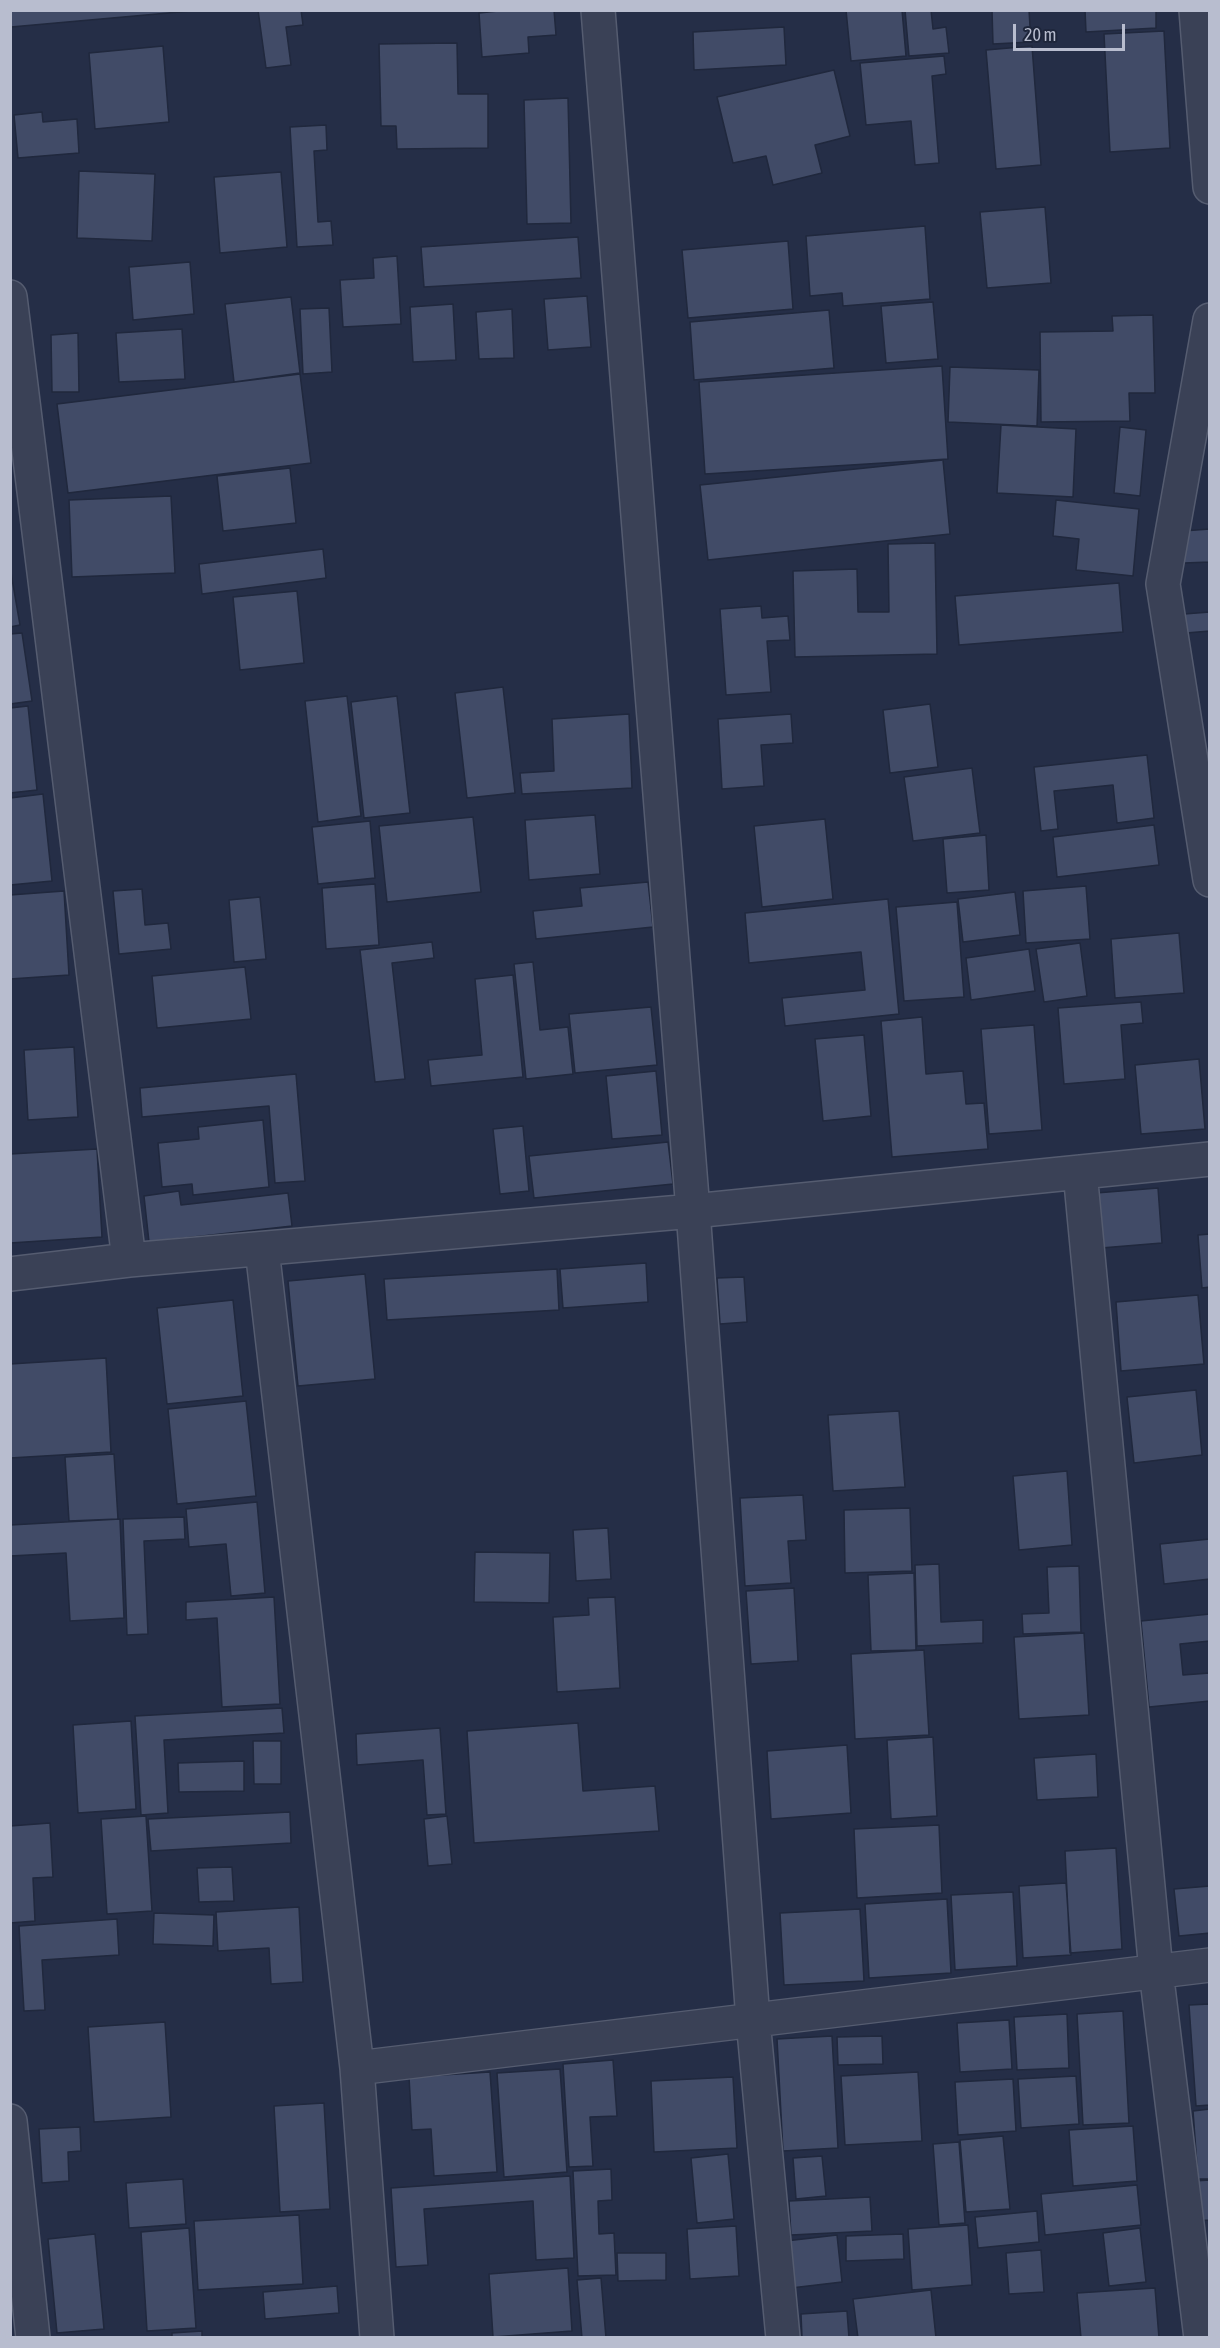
<!DOCTYPE html>
<html>
<head>
<meta charset="utf-8">
<style>
  body { margin:0 }
  #map { position:relative; width:1220px; height:2348px; overflow:hidden; background:#252e47; font-family:"Asap Condensed",sans-serif }
  canvas { display:block }
  .frame { position:absolute; inset:0; border:12px solid #b8bdcf; pointer-events:none }
  .scale { position:absolute; left:1013px; top:24px; width:112px; height:27px; box-sizing:border-box; border:3px solid #b8bdcf; border-top:0; padding-left:8px; font-size:18px; line-height:21px; white-space:nowrap; color:#b8bdcf; -webkit-text-stroke:4px #1e263b; paint-order:stroke }
</style>
</head>
<body>
<div id="map">
<canvas width="1220" height="2348"></canvas>
<div class="frame"></div>
<div class="scale">20 m</div>
</div>
<script>
const c = document.querySelector('canvas').getContext('2d');
c.lineJoin = 'round';
function fillPath(path, color) {
  c.fillStyle = color;
  c.fill(path, 'evenodd');
}
function strokePath(path, color, width, dash) {
  c.strokeStyle = color;
  c.lineWidth = width;
  c.lineCap = dash ? 'butt' : 'round';
  c.setLineDash(dash || []);
  c.stroke(path);
}
const building = new Path2D(`
  M10,10h192l-191,17z
  M258,10h43l2,15 -17,2 5,38 -25,3z
  M508,10h46l2,25 -28,2 1,16 -47,4 -3,-44z
  M846,10h56l4,46 -55,5z
  M905,10h26l2,19 13,-2 3,26 -40,3z
  M992,10h37l2,32 -38,2z
  M1085,10h71v18l-70,4z
  M784,27l2,38 -92,5 -1,-38z
  M1164,31l6,117 -60,4 -6,-118z
  M457,43l1,51h30v54l-91,1 -1,-23h-15l-2,-82z
  M163,46l6,76 -74,7 -6,-76z
  M1032,46l9,119 -45,4 -10,-119z
  M944,56l2,18 -14,2 7,87 -24,2 -4,-44 -45,4 -6,-62z
  M834,70l16,66 -35,9 7,28 -49,12 -7,-29 -33,7 -16,-66z
  M568,98l3,125 -44,1 -3,-124z
  M42,112l1,10 34,-3 2,34 -61,5 -4,-43z
  M326,125l1,25 -13,1 4,71 13,-1 2,24 -36,2 -7,-120z
  M79,171l76,3 -3,67 -75,-3z
  M281,172l6,75 -67,6 -6,-76z
  M1045,207l6,76 -64,5 -7,-76z
  M925,226l5,73 -87,7 -1,-13 -32,3 -4,-60z
  M578,237l3,41 -157,9 -3,-40z
  M788,241l5,68 -105,9 -6,-68z
  M397,256l4,68 -58,3 -3,-47 34,-2 -1,-20z
  M190,262l4,52 -61,6 -4,-53z
  M587,296l4,51 -43,3 -4,-51z
  M291,297l9,76 -66,9 -9,-78z
  M933,302l5,57 -52,4 -5,-57z
  M453,304l3,56 -43,2 -3,-55z
  M329,308l3,64 -29,2 -3,-65z
  M512,309l2,49 -35,1 -3,-47z
  M829,310l5,58 -140,12 -4,-58z
  M1153,315l2,78h-26l1,28 -89,1 -1,-90 73,-1 -1,-15z
  M182,329l3,50 -66,3 -3,-49z
  M78,333l1,59h-27l-1,-57z
  M942,366l6,93 -243,15 -6,-92z
  M950,367l89,3 -2,56 -89,-4z
  M300,374l11,89 -243,30 -11,-89z
  M1001,425l75,4 -3,68 -76,-4z
  M1120,427l26,3 -6,66 -26,-3z
  M943,460l7,74 -242,26 -8,-75z
  M290,468l6,55 -73,8 -6,-55z
  M171,496l4,77 -103,4 -3,-77z
  M1056,500l83,9 -6,67 -57,-6 3,-31 -26,-3z
  M1210,529v33l-26,1 -1,-32z
  M935,543l2,111 -142,3 -2,-86 64,-2 1,43h31l-1,-68z
  M323,549l3,29 -124,16 -3,-30z
  M10,567l10,58 -10,2z
  M1119,583l4,49 -164,13 -4,-49z
  M297,591l7,72 -64,7 -7,-73z
  M761,606l1,12 26,-2 2,24 -23,1 4,51 -45,3 -6,-86z
  M1210,612v19l-24,2 -2,-19z
  M22,633l10,68 -22,3v-70z
  M503,687l12,106 -48,5 -12,-105z
  M347,696l14,120 -43,6 -13,-121z
  M397,696l13,117 -46,5 -13,-116z
  M930,704l8,63 -48,6 -7,-63z
  M28,706l9,84 -27,3v-85z
  M629,714l3,74 -110,6 -2,-21 34,-2 -2,-52z
  M791,714l2,29 -32,2 3,41 -42,3 -4,-70z
  M1147,755l7,63 -37,5 -4,-38 -59,6 4,38 -17,2 -7,-64z
  M972,768l8,65 -67,8 -9,-64z
  M43,794l9,87 -42,4v-87z
  M595,815l5,59 -71,6 -4,-60z
  M473,817l8,75 -94,10 -8,-76z
  M825,819l8,80 -71,8 -8,-81z
  M370,821l5,57 -57,6 -6,-57z
  M1154,825l5,40 -102,12 -4,-40z
  M986,835l3,55 -42,3 -4,-54z
  M648,882l5,45 -117,12 -3,-28 49,-5 -2,-18z
  M375,884l4,61 -53,4 -4,-61z
  M1086,886l4,53 -64,4 -3,-52z
  M142,889l3,36 23,-2 3,26 -52,5 -6,-63z
  M64,891l5,84 -59,4v-84z
  M1015,892l5,43 -57,7 -5,-43z
  M260,897l6,62 -32,3 -5,-62z
  M888,899l11,115 -114,12 -3,-28 83,-8 -4,-38 -112,11 -4,-50z
  M957,902l7,95 -60,4 -8,-94z
  M1179,933l5,60 -69,5 -4,-59z
  M432,942l2,16 -42,5 13,116 -30,3 -15,-132z
  M1080,943l7,53 -43,6 -8,-53z
  M1029,949l6,42 -64,9 -5,-42z
  M533,962l7,68 28,-3 5,47 -47,5 -12,-115z
  M245,967l6,52 -94,9 -5,-52z
  M513,975l10,102 -92,9 -3,-26 54,-5 -7,-76z
  M1141,1002l2,21 -22,2 4,54 -61,5 -6,-76z
  M651,1007l6,58 -82,8 -6,-59z
  M922,1017l4,57 37,-3 3,33 18,-1 4,46 -96,8 -11,-136z
  M1034,1025l8,105 -53,4 -8,-105z
  M864,1035l7,81 -48,5 -8,-82z
  M74,1047l4,70 -50,3 -4,-70z
  M1199,1059l6,70 -64,5 -6,-69z
  M656,1071l6,64 -50,4 -6,-63z
  M296,1074l9,107 -30,2 -6,-77 -127,11 -2,-29z
  M263,1120l6,67 -76,8 -1,-11 -30,3 -4,-44 41,-4 -1,-12z
  M523,1126l6,65 -29,3 -7,-65z
  M668,1142l5,42 -139,14 -5,-42z
  M97,1149l5,88 -92,6v-89z
  M1158,1188l4,55 -61,5 -5,-55z
  M179,1191l2,14 107,-12 4,33 -143,16 -5,-46z
  M1210,1234v53l-8,1 -4,-53z
  M646,1263l2,39 -85,6 -3,-39z
  M557,1269l2,41 -172,10 -3,-41z
  M365,1274l10,105 -77,7 -10,-105z
  M744,1277l3,45 -27,2 -3,-46z
  M1198,1295l6,69 -83,7 -5,-69z
  M233,1300l10,96 -76,8 -10,-96z
  M106,1358l5,94 -101,6v-94z
  M1196,1390l6,65 -68,8 -7,-66z
  M246,1401l10,95 -79,8 -9,-95z
  M899,1411l6,76 -72,4 -5,-76z
  M114,1454l4,65 -49,2 -4,-64z
  M1067,1471l5,74 -53,5 -6,-74z
  M803,1495l3,45 -18,1 3,42 -46,3 -5,-88z
  M257,1502l8,91 -34,3 -5,-52 -37,3 -3,-38z
  M910,1508l2,63 -67,2 -1,-63z
  M184,1517l1,22 -41,2 4,93 -21,1 -4,-116z
  M120,1519l4,99 -54,3 -4,-68 -56,3v-31z
  M608,1528l3,51 -35,2 -3,-51z
  M1210,1539v40l-46,5 -4,-40z
  M475,1552l75,1 -1,50 -75,-1z
  M939,1564l2,58 42,-2v23l-66,3 -2,-81z
  M1079,1566l2,66 -58,2 -1,-20 27,-1 -2,-46z
  M914,1573l2,77 -45,1 -3,-76z
  M794,1588l4,73 -47,3 -5,-73z
  M274,1597l6,107 -58,3 -5,-89 -31,2v-18z
  M615,1597l5,91 -63,4 -4,-75 36,-2 -1,-17z
  M1210,1614v27l-30,3 3,31 27,-2v28l-61,6 -8,-86z
  M1084,1633l5,82 -70,4 -5,-82z
  M924,1650l5,85 -74,4 -4,-85z
  M282,1708l2,25 -120,7 4,73 -27,2 -6,-99z
  M131,1721l5,88 -58,4 -5,-88z
  M578,1723l5,68 72,-5 4,45 -185,12 -7,-112z
  M440,1728l6,86 -19,1 -4,-55 -66,5 -1,-31z
  M933,1737l4,79 -46,3 -4,-79z
  M253,1741h28v43h-27z
  M847,1745l4,68 -80,6 -4,-68z
  M1096,1754l2,43 -61,3 -3,-42z
  M244,1761v30l-65,1 -1,-29z
  M290,1812l1,31 -140,8 -3,-32z
  M146,1816l6,95 -45,3 -6,-95z
  M447,1816l5,48 -24,2 -4,-47z
  M50,1823l3,54 -20,1 2,43 -25,2v-97z
  M939,1825l3,68 -85,5 -3,-69z
  M1116,1848l6,101 -52,4 -5,-102z
  M232,1867l2,34 -35,1 -2,-34z
  M1066,1883l5,72 -48,3 -4,-72z
  M1210,1886v47l-31,3 -5,-47z
  M1013,1892l4,74 -62,4 -4,-75z
  M947,1899l4,74 -82,5 -4,-74z
  M299,1907l4,75 -32,2 -2,-36 -51,3 -2,-39z
  M860,1909l4,72 -80,4 -4,-72z
  M154,1913l60,2 -1,31 -60,-2z
  M117,1919l2,36 -77,5 3,50 -21,1 -5,-85z
  M1210,2004v101l-14,1 -7,-101z
  M1123,2011l6,112 -46,2 -6,-111z
  M1067,2014l2,54 -52,2 -3,-53z
  M1009,2020l3,49 -52,3 -3,-49z
  M165,2022l6,95 -77,5 -6,-95z
  M832,2036l6,112 -55,3 -6,-112z
  M882,2036l1,28 -45,1 -1,-28z
  M613,2060l4,56 -27,1 3,49 -24,1 -6,-103z
  M560,2069l7,103 -63,5 -7,-104z
  M490,2072l7,100 -63,4 -3,-47 -19,1 -3,-53z
  M918,2072l4,69 -77,4 -4,-69z
  M1076,2076l3,48 -58,4 -3,-49z
  M733,2077l4,71 -83,4 -3,-71z
  M1013,2079l3,52 -58,4 -3,-53z
  M324,2103l6,106 -50,3 -6,-106z
  M1210,2109v70h-12l-5,-68z
  M1133,2126l4,55 -64,5 -4,-56z
  M80,2127l1,24 -13,1 1,29 -27,2 -3,-54z
  M1003,2136l7,73 -44,3 -6,-72z
  M959,2142l6,81 -26,2 -6,-81z
  M728,2154l6,65 -37,4 -6,-65z
  M822,2156l4,40 -30,3 -3,-41z
  M611,2169l1,31 -14,1 1,33 15,-1 2,42 -38,1 -5,-105z
  M570,2176l4,82 -38,2 -3,-59 -109,8 4,56 -32,2 -5,-79z
  M183,2179l3,45 -57,4 -3,-45z
  M1210,2180v40l-14,1 -2,-40z
  M1137,2185l4,40 -96,10 -4,-41z
  M870,2197l2,34 -81,4 -2,-34z
  M1037,2211l2,31 -61,6 -3,-31z
  M299,2215l4,69 -105,6 -4,-69z
  M968,2225l4,60 -60,5 -4,-61z
  M736,2226l3,50 -49,3 -3,-50z
  M189,2228l7,100 -49,3 -6,-99z
  M1140,2228l6,54 -37,4 -6,-53z
  M95,2234l9,95 -47,4 -9,-94z
  M903,2234l1,25 -58,2v-25z
  M837,2235l5,47 -51,6 -5,-47z
  M1041,2250l3,42 -35,2 -3,-41z
  M617,2253h49v27l-48,1z
  M568,2268l4,63 -79,6 -4,-63z
  M601,2278l5,60h-24l-5,-58z
  M337,2286l2,27 -74,6 -2,-27z
  M1155,2288l4,50h-78l-4,-45z
  M931,2290l5,48h-78l-5,-39z
  M847,2311l2,27h-47l-1,-24z
  M202,2331v7h-30v-5z`);
const minor = new Path2D(`
  M598,10l95,1201 60,809 30,318
  M1196,10l14,177
  M10,297l119,963
  M1210,320l-47,264 47,296
  M1080,1172l76,799 45,367
  M262,1249l95,819 20,270
  M10,1274l119,-14 564,-49 517,-52
  M357,2068l853,-103
  M10,2121l23,217`);
fillPath(building, '#414b67');
strokePath(building, '#20283d', 1.5);
strokePath(minor, '#555c70', 36);
strokePath(minor, '#3a4156', 33);
</script>
</body>
</html>
